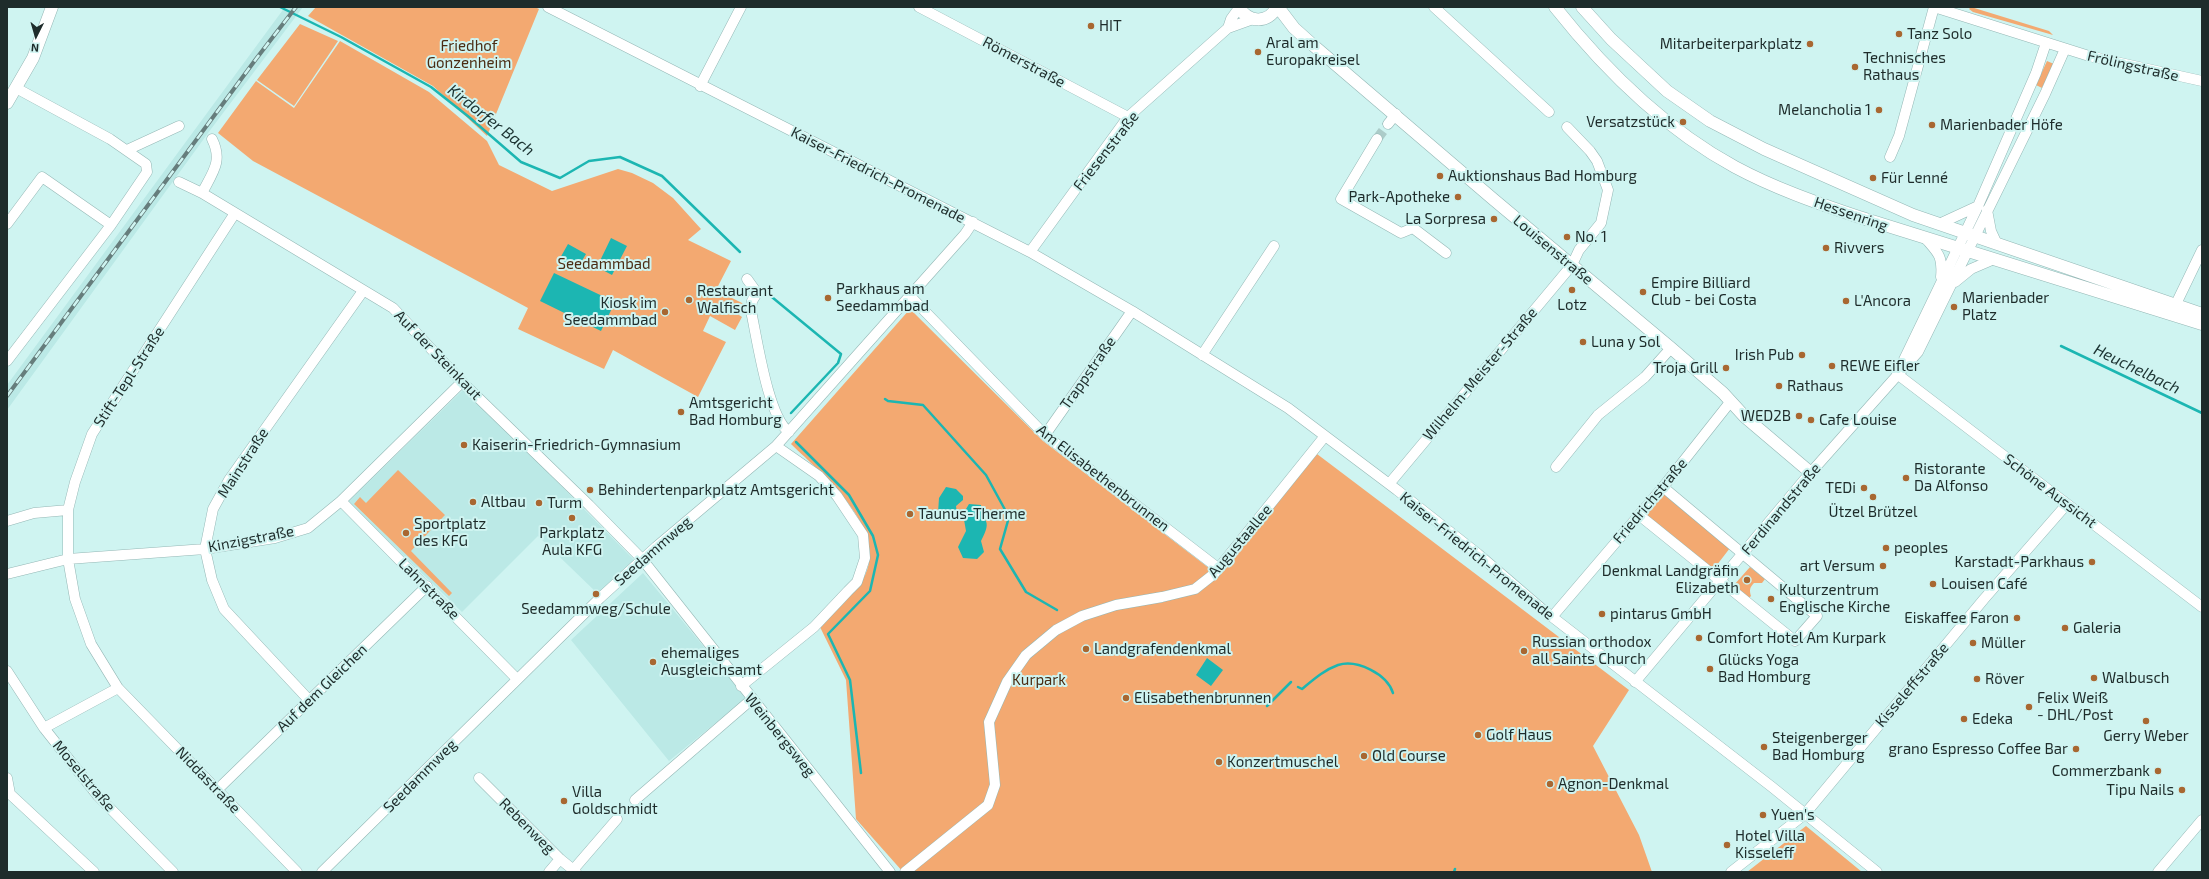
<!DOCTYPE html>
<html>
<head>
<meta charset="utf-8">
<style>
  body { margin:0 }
  #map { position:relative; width:2209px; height:879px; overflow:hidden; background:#cff4f1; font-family:"Exo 2",sans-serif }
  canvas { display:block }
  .frame { position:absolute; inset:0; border:8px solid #1e2c2b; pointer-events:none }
  .north { position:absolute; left:16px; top:16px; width:40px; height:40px; -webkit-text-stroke:3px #cff4f1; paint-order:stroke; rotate:185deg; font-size:11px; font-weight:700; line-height:16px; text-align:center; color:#1e2c2b }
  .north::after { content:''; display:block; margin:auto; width:14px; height:18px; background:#1e2c2b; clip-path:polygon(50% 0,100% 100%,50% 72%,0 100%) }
</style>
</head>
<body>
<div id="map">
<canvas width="2209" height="879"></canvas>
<div class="frame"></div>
<div class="north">N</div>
</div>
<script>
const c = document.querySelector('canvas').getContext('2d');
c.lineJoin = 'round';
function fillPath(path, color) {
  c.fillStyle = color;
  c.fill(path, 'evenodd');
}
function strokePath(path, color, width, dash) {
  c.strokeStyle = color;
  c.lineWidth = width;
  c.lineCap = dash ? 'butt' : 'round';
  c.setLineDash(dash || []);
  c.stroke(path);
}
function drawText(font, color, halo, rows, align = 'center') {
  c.font = font + ' "Exo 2",sans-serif';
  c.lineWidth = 4;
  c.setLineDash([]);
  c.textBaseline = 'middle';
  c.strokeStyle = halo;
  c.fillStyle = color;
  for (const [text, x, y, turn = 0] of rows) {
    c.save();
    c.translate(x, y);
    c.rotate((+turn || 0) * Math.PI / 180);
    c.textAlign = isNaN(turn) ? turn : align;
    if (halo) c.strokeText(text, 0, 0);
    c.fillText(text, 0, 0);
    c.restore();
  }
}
const built = new Path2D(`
  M285,7h18l-92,122 -204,281v-25z
  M465,388l169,172 -36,34 -60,-58 -76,76 -114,-110z
  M643,573l103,125 -77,63 -98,-121z`);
const green = new Path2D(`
  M316,7h219l4,2 -52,127 -54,-50 -125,-70z
  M1971,7l78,24 4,4 -80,-23 -4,-3z
  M300,24l38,17 -44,65 -37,-26z
  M340,41l89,51 58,49 12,24 53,26 66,-22 14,4 21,10 20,15 28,31 -13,11 43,21 -15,29 28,14 -5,11 3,2 -7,13 -25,-14 -7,15 23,11 -28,55 -85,-47 -9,19 -86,-40 10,-21 -275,-147 -35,-28 38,-52 38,27z
  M2047,61l7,3 -12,24 -6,-3z
  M910,309l133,132 175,134 99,-121 312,236 -36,56 46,89 13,37h-749l-47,-53 -10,-139 -26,-53c13,-14 29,-28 40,-43 36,-50 -37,-109 -69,-140z
  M398,470l47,45 -34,36 41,42 -3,3 -95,-92 6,-7 6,6z
  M1664,492l66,56 -17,22 -67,-55z
  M1750,567l15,12 -3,4h-8c-4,4 -5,7 -3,13l-3,3 -14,-14z
  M1806,826l56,46h-115z`);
const water = new Path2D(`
  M611,238l16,8 -15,29 -15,-8z
  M568,244l18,10 -9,15 -18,-9z
  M554,273l61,29 -14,29 -61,-30z
  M946,487l10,2 7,7v4l-7,6 1,8 -7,5h-7l-5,-6 1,-15z
  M969,504l12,1c0,18 13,12 0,36l3,11 -7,7 -14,-1 -5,-11 8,-16 -3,-17z
  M1207,658l16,12 -12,16 -15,-11z`);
const stream = new Path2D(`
  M280,7l61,30 90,50 38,30 52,45 39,16 29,-17 31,-4 42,19 78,76
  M767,293l74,61 -3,9 -47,50
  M2061,346l141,67
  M885,399l3,2 35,4 63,70 23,42 -9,32 26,43 31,18
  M796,442l53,53 24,41 5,19 -8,36 -42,43 22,46 11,93
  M1298,687l4,2c11,-9 22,-19 36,-24 19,-6 49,9 55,28
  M1267,706l24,-24
  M1454,872l1,-3`);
const minorTunnel = new Path2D(`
  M1377,139l11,-15`);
const minor = new Path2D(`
  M548,7l482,245 102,59 156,97 109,82 81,64 64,55 230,178 105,85
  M919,7l209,110
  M1434,7l115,105
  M1934,7l155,49 113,25
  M1228,28l3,-9 8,-11
  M700,86l41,-79
  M1388,124l8,-10
  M1377,139l-36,60 60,34 12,-5 33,25
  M127,150l52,-24
  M1890,157l9,-21 35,-129
  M179,182l23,11 191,115 69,74 127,123 53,54 248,313
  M202,193c11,-21 21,-32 10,-54
  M1987,210l4,21 6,13
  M235,213l-143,221 -17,48 -7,28v49l7,40 16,45 27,44 179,184
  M7,224l35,-47 69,48
  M1939,224l39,-18
  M1926,239c12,14 17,17 15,38
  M1030,252l98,-135 100,-89 25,-9
  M747,279l10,14 -5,8 -1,10c6,27 17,106 38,121
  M1955,282l16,-13 21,-9
  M910,296l135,139 173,133
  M2175,306l27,-56
  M1202,355l72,-109
  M7,361l104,-136 36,-53 -1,-8 -36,-25 -94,-51
  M1900,368l78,-162 58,-133 10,-30
  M1897,374l305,233
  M1045,435l87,-124
  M1556,467l42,-52 47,-38 26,-29
  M1389,484l183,-219 7,-15 22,-27 7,-33 -11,-29 -7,-10 -23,-24
  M341,501l176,178
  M1639,515l156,126 22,-25 -154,-129
  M7,521l27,-8 34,-3
  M7,574l61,-15 137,-10 70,-11 33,-10 33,-27 121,-119
  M1552,617l111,-130 68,-86
  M7,671l37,57 54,68 75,76
  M1635,682l170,-203 113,-127 127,-258 20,-45
  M741,686l73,-59 34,-36 9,-9 8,-24 -2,-23 -26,-39 -18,-20 -43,-30
  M309,700l-85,-91 -12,-29 -7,-31 8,-40 16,-29 134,-189
  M44,728l74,-40
  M7,778l3,16 84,78
  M479,778l81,81 16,13
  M217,790l210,-204
  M635,800l117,-101
  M573,870l44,-51
  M322,872l278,-274 56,-51 120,-101 189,-212 8,-12
  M549,872l11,-13
  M905,872l83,-67 7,-20 -6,-63 18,-40 19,-27 30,-25 26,-14 34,-11 46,-8 33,-8 19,-15 111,-138
  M1731,872l74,-58 179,-215 83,-95
  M2158,872l44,-52`);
const tertiary = new Path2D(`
  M1239,7c9,16 29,17 38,0
  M1278,7l16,21 20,18 179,153 178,149 52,45 22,24 66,56
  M1555,7c50,63 110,122 180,160 39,21 82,36 124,50l343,107
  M1582,7l29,32 56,52 43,30 54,28 149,66 289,99
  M7,103l26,-45 19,-51`);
const rail = new Path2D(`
  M7,396l249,-337 40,-52`);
const markers = [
  [1091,26,4,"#a86731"],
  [1899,34,4,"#a86731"],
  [1810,44,4,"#a86731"],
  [1258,52,4,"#a86731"],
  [1855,67,4,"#a86731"],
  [1879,110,4,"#a86731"],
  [1683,122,4,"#a86731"],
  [1932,125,4,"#a86731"],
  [1440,176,4,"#a86731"],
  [1873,178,4,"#a86731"],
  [1458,197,4,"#a86731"],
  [1494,219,4,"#a86731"],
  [1567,237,4,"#a86731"],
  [1826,248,4,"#a86731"],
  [1572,290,4,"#a86731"],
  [1643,292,4,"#a86731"],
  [828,298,4,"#a86731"],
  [689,300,4,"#a86731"],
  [1846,301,4,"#a86731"],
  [1954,307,4,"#a86731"],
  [665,312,4,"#a86731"],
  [1583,342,4,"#a86731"],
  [1802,355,4,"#a86731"],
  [1832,366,4,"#a86731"],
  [1726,368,4,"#a86731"],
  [1779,386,4,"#a86731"],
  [681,412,4,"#a86731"],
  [1799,416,4,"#a86731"],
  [1811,420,4,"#a86731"],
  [464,445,4,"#a86731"],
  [1906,478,4,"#a86731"],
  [1864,488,4,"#a86731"],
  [590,490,4,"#a86731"],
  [1873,497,4,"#a86731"],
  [473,502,4,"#a86731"],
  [539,503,4,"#a86731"],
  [910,514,4,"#a86731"],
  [572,518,4,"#a86731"],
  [406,533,4,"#a86731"],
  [1886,548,4,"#a86731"],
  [2092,562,4,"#a86731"],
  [1883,566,4,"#a86731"],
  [1747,580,4,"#a86731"],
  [1933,584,4,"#a86731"],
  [596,594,4,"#a86731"],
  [1771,599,4,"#a86731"],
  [1602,614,4,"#a86731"],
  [2017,618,4,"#a86731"],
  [2065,628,4,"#a86731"],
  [1699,638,4,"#a86731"],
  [1973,643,4,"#a86731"],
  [1086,649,4,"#a86731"],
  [1524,651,4,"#a86731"],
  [653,662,4,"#a86731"],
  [1710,669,4,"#a86731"],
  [2094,678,4,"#a86731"],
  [1977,679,4,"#a86731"],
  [1126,698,4,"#a86731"],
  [2029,707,4,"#a86731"],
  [1964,719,4,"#a86731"],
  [2146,721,4,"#a86731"],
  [1478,735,4,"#a86731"],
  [1764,747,4,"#a86731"],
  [2076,749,4,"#a86731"],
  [1364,756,4,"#a86731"],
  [1219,762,4,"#a86731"],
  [2158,771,4,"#a86731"],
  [1550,784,4,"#a86731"],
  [2182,790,4,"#a86731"],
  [564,801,4,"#a86731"],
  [1763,815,4,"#a86731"],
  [1727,845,4,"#a86731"]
];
const poiNames = [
  ["HIT",1099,26],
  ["Tanz Solo",1907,34],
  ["Aral am",1266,43],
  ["Europakreisel",1266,60],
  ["Mitarbeiterparkplatz",1802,44,"right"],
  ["Technisches",1863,58],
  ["Rathaus",1863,75],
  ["Melancholia 1",1871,110,"right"],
  ["Versatzstück",1675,122,"right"],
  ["Marienbader Höfe",1940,125],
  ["Auktionshaus Bad Homburg",1448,176],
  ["Für Lenné",1881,178],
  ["Park-Apotheke",1450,197,"right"],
  ["La Sorpresa",1486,219,"right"],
  ["No. 1",1575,237],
  ["Rivvers",1834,248],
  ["Empire Billiard",1651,283],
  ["Club - bei Costa",1651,300],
  ["Parkhaus am",836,289],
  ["Seedammbad",836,306],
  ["Restaurant",697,291],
  ["Walfisch",697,308],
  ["Marienbader",1962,298],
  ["Platz",1962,315],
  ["L'Ancora",1854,301],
  ["Kiosk im",657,303,"right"],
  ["Seedammbad",657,320,"right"],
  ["Lotz",1572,305,"center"],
  ["Luna y Sol",1591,342],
  ["Irish Pub",1794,355,"right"],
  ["REWE Eifler",1840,366],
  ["Troja Grill",1718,368,"right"],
  ["Rathaus",1787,386],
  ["Amtsgericht",689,403],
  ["Bad Homburg",689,420],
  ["WED2B",1791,416,"right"],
  ["Cafe Louise",1819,420],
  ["Kaiserin-Friedrich-Gymnasium",472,445],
  ["Ristorante",1914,469],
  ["Da Alfonso",1914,486],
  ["TEDi",1856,488,"right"],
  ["Behindertenparkplatz Amtsgericht",598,490],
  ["Altbau",481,502],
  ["Turm",547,503],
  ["Ützel Brützel",1873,512,"center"],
  ["Taunus-Therme",918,514],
  ["Sportplatz",414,524],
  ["des KFG",414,541],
  ["Parkplatz",572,533,"center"],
  ["Aula KFG",572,550,"center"],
  ["peoples",1894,548],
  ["Karstadt-Parkhaus",2084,562,"right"],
  ["art Versum",1875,566,"right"],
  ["Denkmal Landgräfin",1739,571,"right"],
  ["Elizabeth",1739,588,"right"],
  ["Louisen Café",1941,584],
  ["Kulturzentrum",1779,590],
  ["Englische Kirche",1779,607],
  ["Seedammweg/Schule",596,609,"center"],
  ["pintarus GmbH",1610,614],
  ["Eiskaffee Faron",2009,618,"right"],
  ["Galeria",2073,628],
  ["Comfort Hotel Am Kurpark",1707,638],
  ["Russian orthodox",1532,642],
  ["all Saints Church",1532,659],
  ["Müller",1981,643],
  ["Landgrafendenkmal",1094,649],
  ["ehemaliges",661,653],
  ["Ausgleichsamt",661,670],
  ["Glücks Yoga",1718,660],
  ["Bad Homburg",1718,677],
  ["Walbusch",2102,678],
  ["Röver",1985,679],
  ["Elisabethenbrunnen",1134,698],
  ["Felix Weiß",2037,698],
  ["- DHL/Post",2037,715],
  ["Edeka",1972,719],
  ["Golf Haus",1486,735],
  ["Gerry Weber",2146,736,"center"],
  ["Steigenberger",1772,738],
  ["Bad Homburg",1772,755],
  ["grano Espresso Coffee Bar",2068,749,"right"],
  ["Old Course",1372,756],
  ["Konzertmuschel",1227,762],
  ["Commerzbank",2150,771,"right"],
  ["Agnon-Denkmal",1558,784],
  ["Tipu Nails",2174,790,"right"],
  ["Villa",572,792],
  ["Goldschmidt",572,809],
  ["Yuen's",1771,815],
  ["Hotel Villa",1735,836],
  ["Kisseleff",1735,853]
];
const parkNames = [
  ["Friedhof",469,46],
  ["Gonzenheim",469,63],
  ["Seedammbad",604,264],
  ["Kurpark",1039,680]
];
const streetNames = [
  ["Römerstraße",1024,62,28],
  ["Frölingstraße",2133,66,13],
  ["Friesenstraße",1106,151,-52],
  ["Kaiser-Friedrich-Promenade",878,175,27],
  ["Hessenring",1851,214,19],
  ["Louisenstraße",1553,250,40],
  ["Auf der Steinkaut",438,355,46],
  ["Trappstraße",1088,373,-55],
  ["Wilhelm-Meister-Straße",1480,374,-50],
  ["Stift-Tepl-Straße",129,377,-57],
  ["Mainstraße",243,463,-57],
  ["Am Elisabethenbrunnen",1103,478,38],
  ["Schöne Aussicht",2050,491,37],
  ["Friedrichstraße",1650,501,-50],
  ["Ferdinandstraße",1781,509,-50],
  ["Kinzigstraße",251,539,-11],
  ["Augustaallee",1240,541,-50],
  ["Seedammweg",653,551,-41],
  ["Kaiser-Friedrich-Promenade",1477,556,39],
  ["Lahnstraße",429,589,45],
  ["Kisseleffstraße",1912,685,-50],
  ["Auf dem Gleichen",322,688,-44],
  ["Weinbergsweg",780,735,51],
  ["Moselstraße",84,776,50],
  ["Seedammweg",420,776,-45],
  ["Niddastraße",208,780,46],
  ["Rebenweg",527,826,45]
];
const waterNames = [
  ["Kirdorfer Bach",491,120,38],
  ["Heuchelbach",2137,369,26]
];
fillPath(built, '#bbe9e6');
fillPath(green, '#f3a971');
fillPath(water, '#1cb6b2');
strokePath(stream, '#1cb6b2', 2.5);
strokePath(minorTunnel, '#acccc9', 10, [10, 5]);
strokePath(minor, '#94b7b5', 11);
strokePath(tertiary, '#94b7b5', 13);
strokePath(minor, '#fff', 10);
strokePath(tertiary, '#fff', 12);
strokePath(rail, '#667d7c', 4);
strokePath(rail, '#cff4f1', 2.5, [8]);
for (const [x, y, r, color] of markers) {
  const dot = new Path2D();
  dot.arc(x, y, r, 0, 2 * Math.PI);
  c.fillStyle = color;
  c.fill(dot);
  strokePath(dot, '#cff4f1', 1.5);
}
drawText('15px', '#1e2c2b', '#cff4f1', poiNames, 'left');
drawText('15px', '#4b2c13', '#cff4f1', parkNames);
drawText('15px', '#1e2c2b', '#cff4f1', streetNames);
drawText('italic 16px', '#1d3433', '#cff4f1', waterNames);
</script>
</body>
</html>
